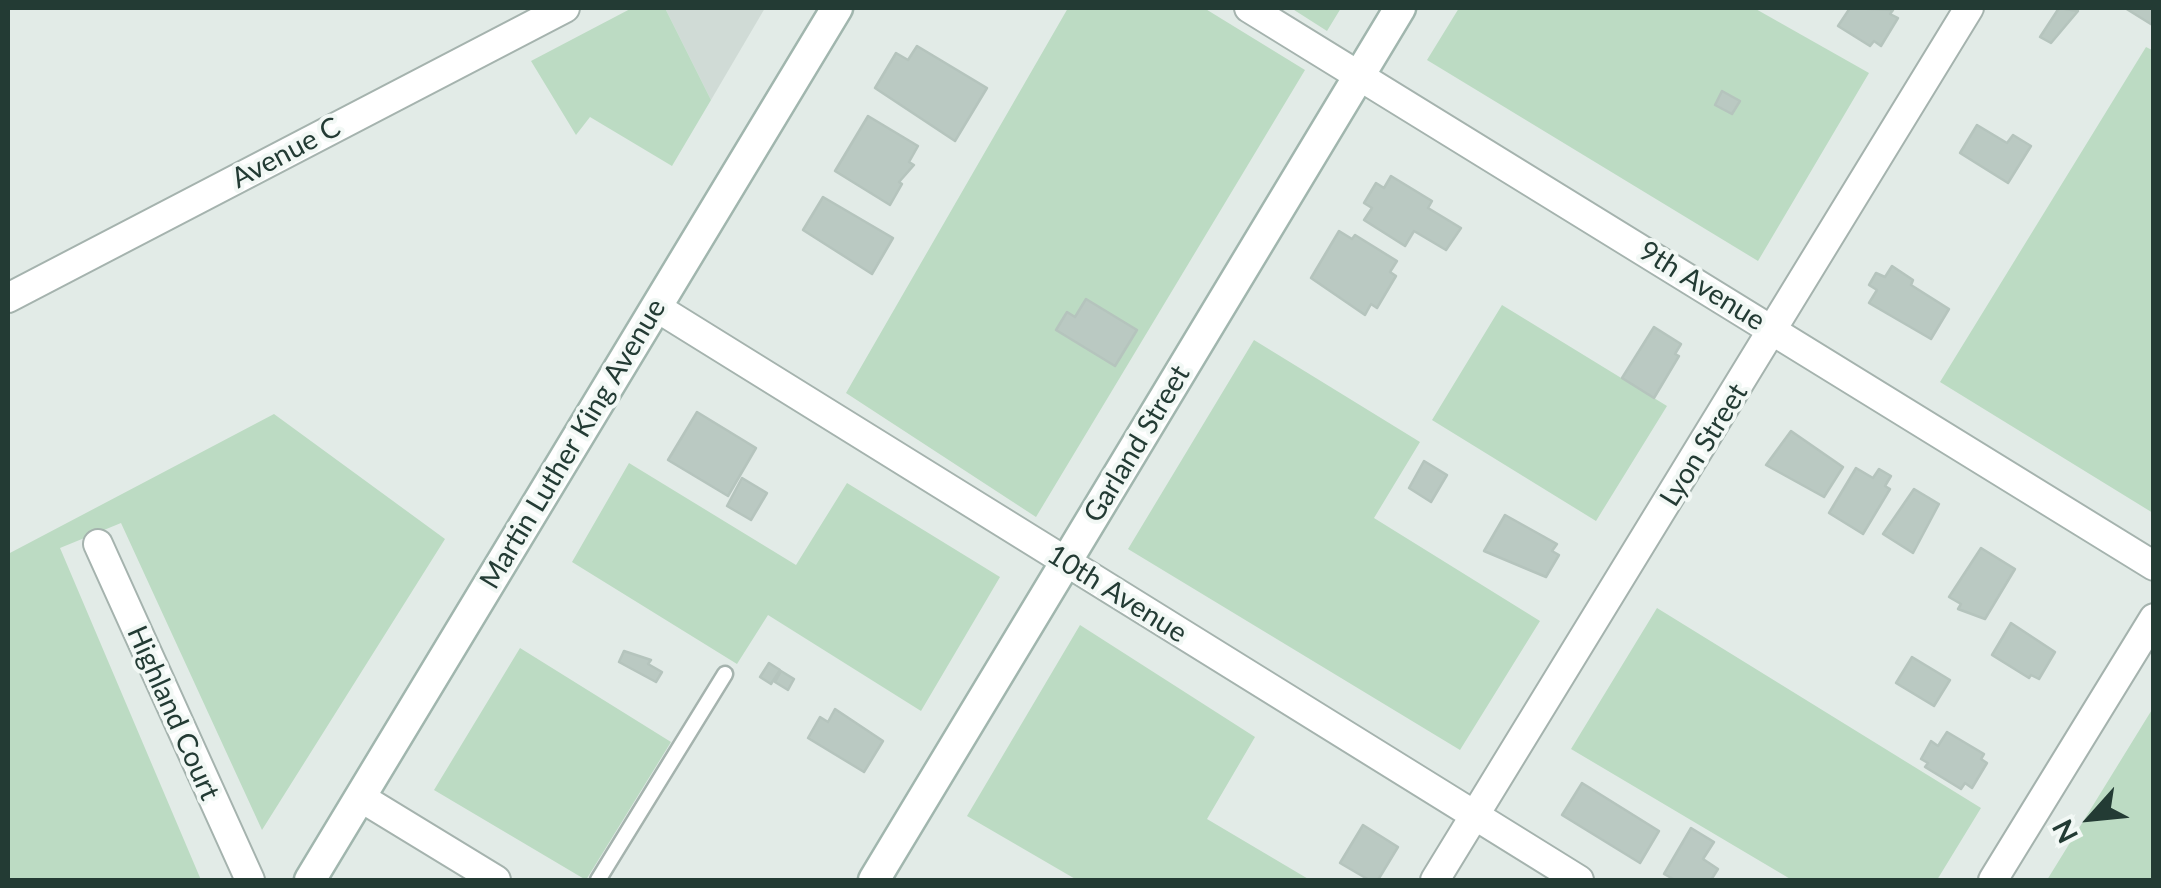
<!DOCTYPE html>
<html>
<head>
<meta charset="utf-8">
<style>
  body { margin:0 }
  #map { position:relative; width:2161px; height:888px; overflow:hidden; background:#e2ebe7; font-family:Lato,sans-serif }
  canvas { display:block }
  .frame { position:absolute; inset:0; border:10px solid #233b34; pointer-events:none }
  .north { position:absolute; left:2041px; top:768px; width:100px; height:100px; -webkit-text-stroke:8px #f2f8f5; paint-order:stroke; rotate:243deg; font-size:28px; font-weight:700; line-height:40px; text-align:center; color:#233b34 }
  .north::after { content:''; display:block; margin:auto; width:35px; height:45px; background:#233b34; clip-path:polygon(50% 0,100% 100%,50% 72%,0 100%) }
</style>
</head>
<body>
<div id="map">
<canvas width="2161" height="888"></canvas>
<div class="frame"></div>
<div class="north">N</div>
</div>
<script>
const c = document.querySelector('canvas').getContext('2d');
c.lineJoin = 'round';
function fillPath(path, color) {
  c.fillStyle = color;
  c.fill(path, 'evenodd');
}
function strokePath(path, color, width, dash) {
  c.strokeStyle = color;
  c.lineWidth = width;
  c.lineCap = dash ? 'butt' : 'round';
  c.setLineDash(dash || []);
  c.stroke(path);
}
function drawText(font, color, halo, rows, align = 'center') {
  c.font = font + ' Lato,sans-serif';
  c.lineWidth = 8;
  c.setLineDash([]);
  c.textBaseline = 'middle';
  c.strokeStyle = halo;
  c.fillStyle = color;
  for (const [text, x, y, turn = 0] of rows) {
    c.save();
    c.translate(x, y);
    c.rotate((+turn || 0) * Math.PI / 180);
    c.textAlign = isNaN(turn) ? turn : align;
    if (halo) c.strokeText(text, 0, 0);
    c.fillText(text, 0, 0);
    c.restore();
  }
}
const built = new Path2D(`
  M665,8h100l-54,92z`);
const green = new Path2D(`
  M632,8h33l46,92 -39,66 -82,-49 -14,18 -45,-74z
  M1068,8h136l101,62 -269,447 -190,-124z
  M1291,8h50l-14,23z
  M1459,8h295l115,65 -111,188 -331,-201z
  M2146,47l8,4 -1,462 -213,-131z
  M1502,305l165,101 -71,115 -164,-101z
  M1254,340l166,102 -46,76 166,103 -80,129 -332,-201z
  M274,414l171,125 -183,291 -141,-307 -61,25 141,332h-193v-326z
  M629,463l167,102 51,-82 153,94 -79,134 -153,-96 -31,49 -165,-102z
  M1657,608l324,200 -44,72h-145l-221,-131z
  M1080,625l175,112 -48,82 103,61h-233l-110,-64z
  M520,648l151,94 -85,138 -152,-90z
  M2153,708v172h-106z`);
const building = new Path2D(`
  M1850,8l43,2 -3,4 8,4 -17,28 -7,-5 -4,5 -32,-20z
  M2059,8l19,3 -27,32 -11,-6z
  M2125,8h29v18z
  M917,46l70,42 -32,53 -80,-53 21,-35 12,7z
  M1722,91l18,10 -8,13 -17,-9z
  M868,116l50,30 -9,16 5,3 -15,17 3,2 -12,21 -55,-34z
  M1977,125l30,18 6,-8 18,11 -23,37 -48,-30z
  M1391,176l41,25 -4,7 33,20 -15,22 -32,-19 -9,15 -41,-26 8,-12 -8,-5 12,-20 8,5z
  M823,197l70,41 -21,36 -69,-44z
  M1339,231l13,8 3,-4 42,26 -7,11 6,4 -19,32 -6,-4 -6,11 -54,-37z
  M1892,266l21,14 -2,5 38,24 -18,30 -62,-36 8,-13 -8,-5 7,-12 9,4z
  M1086,299l51,31 -22,36 -59,-36 11,-18 8,5z
  M1654,327l27,17 -6,10 4,2 -25,42 -32,-20z
  M697,412l59,36 -28,48 -60,-36z
  M1791,431l52,36 -19,30 -58,-32z
  M1424,461l23,14 -16,27 -22,-14z
  M1856,468l17,10 6,-9 12,7 -6,10 5,3 -27,45 -34,-21z
  M742,478l25,15 -16,27 -24,-14z
  M1914,489l25,15 -26,49 -30,-19z
  M1505,515l52,29 -5,7 7,4 -13,22 -62,-26z
  M1981,548l34,21 -30,50 -27,-10 3,-5 -12,-7z
  M2011,623l44,29 -16,27 -8,-4 -2,3 -37,-23z
  M624,651l27,9 -3,4 14,8 -6,10 -37,-20z
  M1912,657l38,23 -16,26 -38,-23z
  M769,663l11,7 -9,14 -11,-7z
  M781,671l13,8 -6,11 -13,-8z
  M835,709l48,32 -19,31 -56,-34 12,-21 8,5z
  M1947,732l37,22 -3,5 6,4 -15,25 -7,-5 -4,6 -36,-22 3,-4 -7,-4 10,-18 7,5z
  M1582,783l77,48 -19,32 -78,-48z
  M1363,825l35,22 -20,33h-9l-29,-17z
  M1691,828l23,14 -11,17 15,10 -7,11h-36l-11,-6z`);
const lane = new Path2D(`
  M598,880l127,-206`);
const street = new Path2D(`
  M1249,8l905,558
  M8,298l557,-290
  M656,307l923,573
  M98,544l152,336
  M360,797l136,83
  M1435,880l534,-872
  M1993,880l161,-262`);
const secondary = new Path2D(`
  M310,880l527,-872
  M874,880l526,-872`);
const streetNames = [
  ["Avenue C",286,153,-28],
  ["9th Avenue",1702,286,32],
  ["Martin Luther King Avenue",573,444,-59],
  ["Garland Street",1137,444,-59],
  ["Lyon Street",1704,445,-58],
  ["10th Avenue",1117,594,32],
  ["Highland Court",173,713,66]
];
fillPath(built, '#d0dbd6');
fillPath(green, '#bcdbc3');
fillPath(building, '#bac9c2');
strokePath(building, '#b5c4bd', 2.5);
strokePath(lane, '#a5b3ae', 19);
strokePath(street, '#a5b3ae', 32);
strokePath(secondary, '#a1b6ae', 35);
strokePath(lane, '#fff', 14);
strokePath(street, '#fff', 28);
strokePath(secondary, '#fff', 30);
drawText('28px', '#233b34', '#f2f8f5', streetNames);
</script>
</body>
</html>
